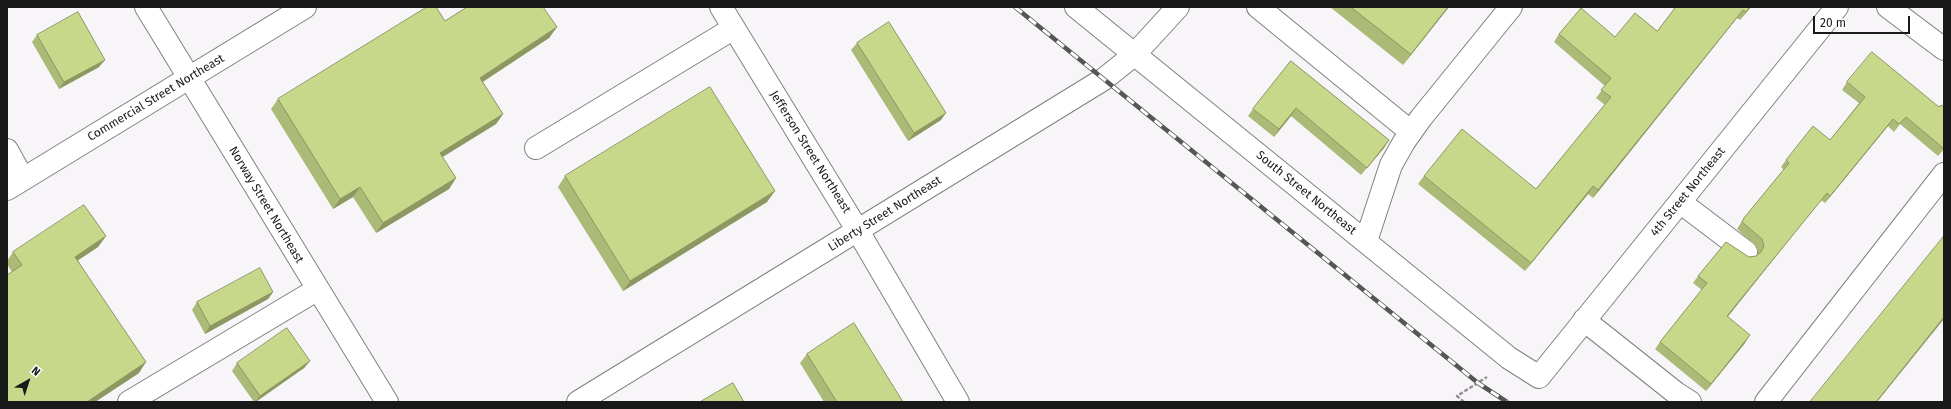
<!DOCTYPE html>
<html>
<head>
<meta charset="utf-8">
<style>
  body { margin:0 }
  #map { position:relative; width:1951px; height:409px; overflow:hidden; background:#f7f5f8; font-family:"Fira Sans",sans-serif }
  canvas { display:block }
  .frame { position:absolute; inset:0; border:8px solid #1a191a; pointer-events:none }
  .north { position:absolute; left:8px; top:361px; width:40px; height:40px; -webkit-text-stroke:3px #fff; paint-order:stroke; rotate:39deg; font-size:11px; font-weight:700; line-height:16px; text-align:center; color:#1a191a }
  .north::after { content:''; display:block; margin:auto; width:14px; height:18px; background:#1a191a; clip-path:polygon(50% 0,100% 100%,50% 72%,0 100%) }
  .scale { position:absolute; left:1813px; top:16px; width:97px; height:18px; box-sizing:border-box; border:2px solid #1a191a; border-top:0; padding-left:5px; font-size:12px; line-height:14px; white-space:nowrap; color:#1a191a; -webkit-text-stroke:3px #fff; paint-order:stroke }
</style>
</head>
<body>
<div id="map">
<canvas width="1951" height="409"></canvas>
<div class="frame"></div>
<div class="north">N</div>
<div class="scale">20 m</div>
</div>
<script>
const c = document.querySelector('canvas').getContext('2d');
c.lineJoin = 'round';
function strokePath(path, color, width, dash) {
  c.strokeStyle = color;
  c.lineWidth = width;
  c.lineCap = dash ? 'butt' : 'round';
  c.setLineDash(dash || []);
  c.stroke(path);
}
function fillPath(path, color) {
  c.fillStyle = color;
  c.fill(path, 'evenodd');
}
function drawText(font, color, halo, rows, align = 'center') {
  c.font = font + ' "Fira Sans",sans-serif';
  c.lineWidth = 3;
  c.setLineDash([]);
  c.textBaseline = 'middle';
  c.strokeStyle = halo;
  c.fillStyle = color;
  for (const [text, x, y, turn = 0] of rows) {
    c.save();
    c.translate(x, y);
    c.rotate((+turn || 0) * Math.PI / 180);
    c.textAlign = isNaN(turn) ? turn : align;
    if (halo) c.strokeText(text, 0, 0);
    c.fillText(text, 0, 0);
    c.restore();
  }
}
const path = new Path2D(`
  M1464,402l-7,-6 30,-19`);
const minor = new Path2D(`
  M146,7l241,395
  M721,7l137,224 100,171
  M1076,7l433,351 30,19 298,-370
  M1258,7l153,125
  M1888,7l56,42
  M536,148l198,-120
  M7,150l16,29
  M1680,202l66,50
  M1366,241l25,-76 13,-23 17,-24 90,-111
  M1584,320l92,73 14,9
  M129,402l189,-113
  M1766,402l178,-228`);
const highway = new Path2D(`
  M7,189l298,-182
  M578,402l526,-323 30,-24 44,-48`);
const rail = new Path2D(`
  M1015,7l463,376 29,19`);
const wall = new Path2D(`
  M1330,7h119l-46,58z
  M1676,7h75l-11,13 -3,-2 -144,180 -5,-4 -63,77 -107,-87 6,-8 112,13 69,-84 -9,-7 9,-12 -51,-44 5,-8 56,3 42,-6z
  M557,27l-8,11 -66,44 20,32 -7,10 -54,33 14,21 -7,11 -73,44 -23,-36 -20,12 -62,-100 7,-10z
  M37,35l62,32 -40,22 -27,-47z
  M857,43l84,77 -33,21 -57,-91z
  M1291,61l98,79 -5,8 -23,27 -70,-59 -17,21 -26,-21 5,-7z
  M1847,82l92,25h5v42l-6,7 -38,-32 -6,8 -6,-6 -63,77 -4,-3 -94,117 18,26 -39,48 -51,-42 5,-7 42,-52 -9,-7 5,-7 51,-19 7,-1 2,-1v-2l-1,-6 -20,-18 7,-11 40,-48 -3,-3 5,-7 44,-20 29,-37 -17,-13z
  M565,176l202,26 -144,89 -65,-104z
  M106,236l-8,11 -20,13 61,113 -44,29h-88l5,-130 -5,-8v-3l6,-9z
  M273,292l-5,7 -63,35 -13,-24 5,-8z
  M807,354l96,48h-79l-24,-39z
  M310,361l-6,7 -48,34h-2l-22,-31 5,-8z`);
const shadedWall = new Path2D(`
  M1448,7h1l-46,58 8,-11z
  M1750,7h1l-11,13 6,-8z
  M1743,10l-6,8 -144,180 5,-8z
  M557,27l-8,11 -76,50 7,-10z
  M105,60l-6,7 -40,22 5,-7z
  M1296,108l-5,8 -17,21 5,-8z
  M946,113l-5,7 -33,21 6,-8z
  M503,114l-7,10 -63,39 7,-10z
  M1893,119l-5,7 -63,77 5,-7z
  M1389,140l-5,8 -23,27 6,-7z
  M456,178l-7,11 -73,44 7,-10z
  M1593,186l-5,8 -63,77 6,-8z
  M360,187l-7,10 -20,12 7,-10z
  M775,191l-8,11 -144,89 7,-10z
  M1827,193l-6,7 -99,124 5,-8z
  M106,236l-8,11 -30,20 7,-10z
  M273,292l-5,7 -63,35 5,-8z
  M1944,317v2l-67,83h-1z
  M1750,335l-5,8 -39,48 5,-7z
  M310,361l-6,7 -49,34 5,-6z
  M146,362l-7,11 -44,29h-8z`);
const building = new Path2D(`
  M427,7h9l9,14 22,-14h76l14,20 -77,51 23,36 -63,39 16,25 -73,45 -23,-36 -20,12 -62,-100z
  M1351,7h97l-37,47z
  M1676,7h74l-4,5 -3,-2 -145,180 -5,-4 -62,77 -107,-87 38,-47 74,60 75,-92 -10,-7 10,-12 -52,-44 22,-26 34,29 20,-24 22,18z
  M78,12l27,48 -41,22 -27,-47z
  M889,22l57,91 -32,20 -57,-90z
  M1872,52l67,55 2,-2 3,2v40l-1,1 -37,-31 -7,7 -6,-5 -63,77 -3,-3 -100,123 23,19 -39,49 -51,-42 47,-59 -9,-7 28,-34 23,15 7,-1 5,-4 3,-6 -2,-7 -20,-17 2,-4 45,-55 -3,-3 27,-34 17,14 35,-43 -18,-15z
  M1291,61l98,79 -22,28 -71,-60 -17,21 -26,-20z
  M710,87l65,104 -145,90 -65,-105z
  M84,205l22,31 -31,21 71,105 -59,40h-80v-127l15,-10 -9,-13z
  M1944,236v81l-68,85h-66z
  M260,268l13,24 -63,34 -13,-24z
  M854,323l49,79h-66l-30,-48z
  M287,328l23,33 -50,35 -23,-33z
  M733,383l11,19h-44z`);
const streetNames = [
  ["Commercial Street Northeast",156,98,-31],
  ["Jefferson Street Northeast",810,152,58],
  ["4th Street Northeast",1688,192,-51],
  ["South Street Northeast",1306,193,39],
  ["Norway Street Northeast",266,205,59],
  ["Liberty Street Northeast",885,214,-32]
];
strokePath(minor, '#818082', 24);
strokePath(highway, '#818082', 24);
strokePath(path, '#929092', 2.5, [4, 2]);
strokePath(minor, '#fff', 22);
strokePath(highway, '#fff', 22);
strokePath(rail, '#575657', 4.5);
strokePath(rail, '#fff', 3, [9]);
fillPath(wall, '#acba78');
fillPath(shadedWall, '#8c9761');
fillPath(building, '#c8d88b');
strokePath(building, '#8c9761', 1);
drawText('12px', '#1a191a', '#fff', streetNames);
</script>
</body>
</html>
